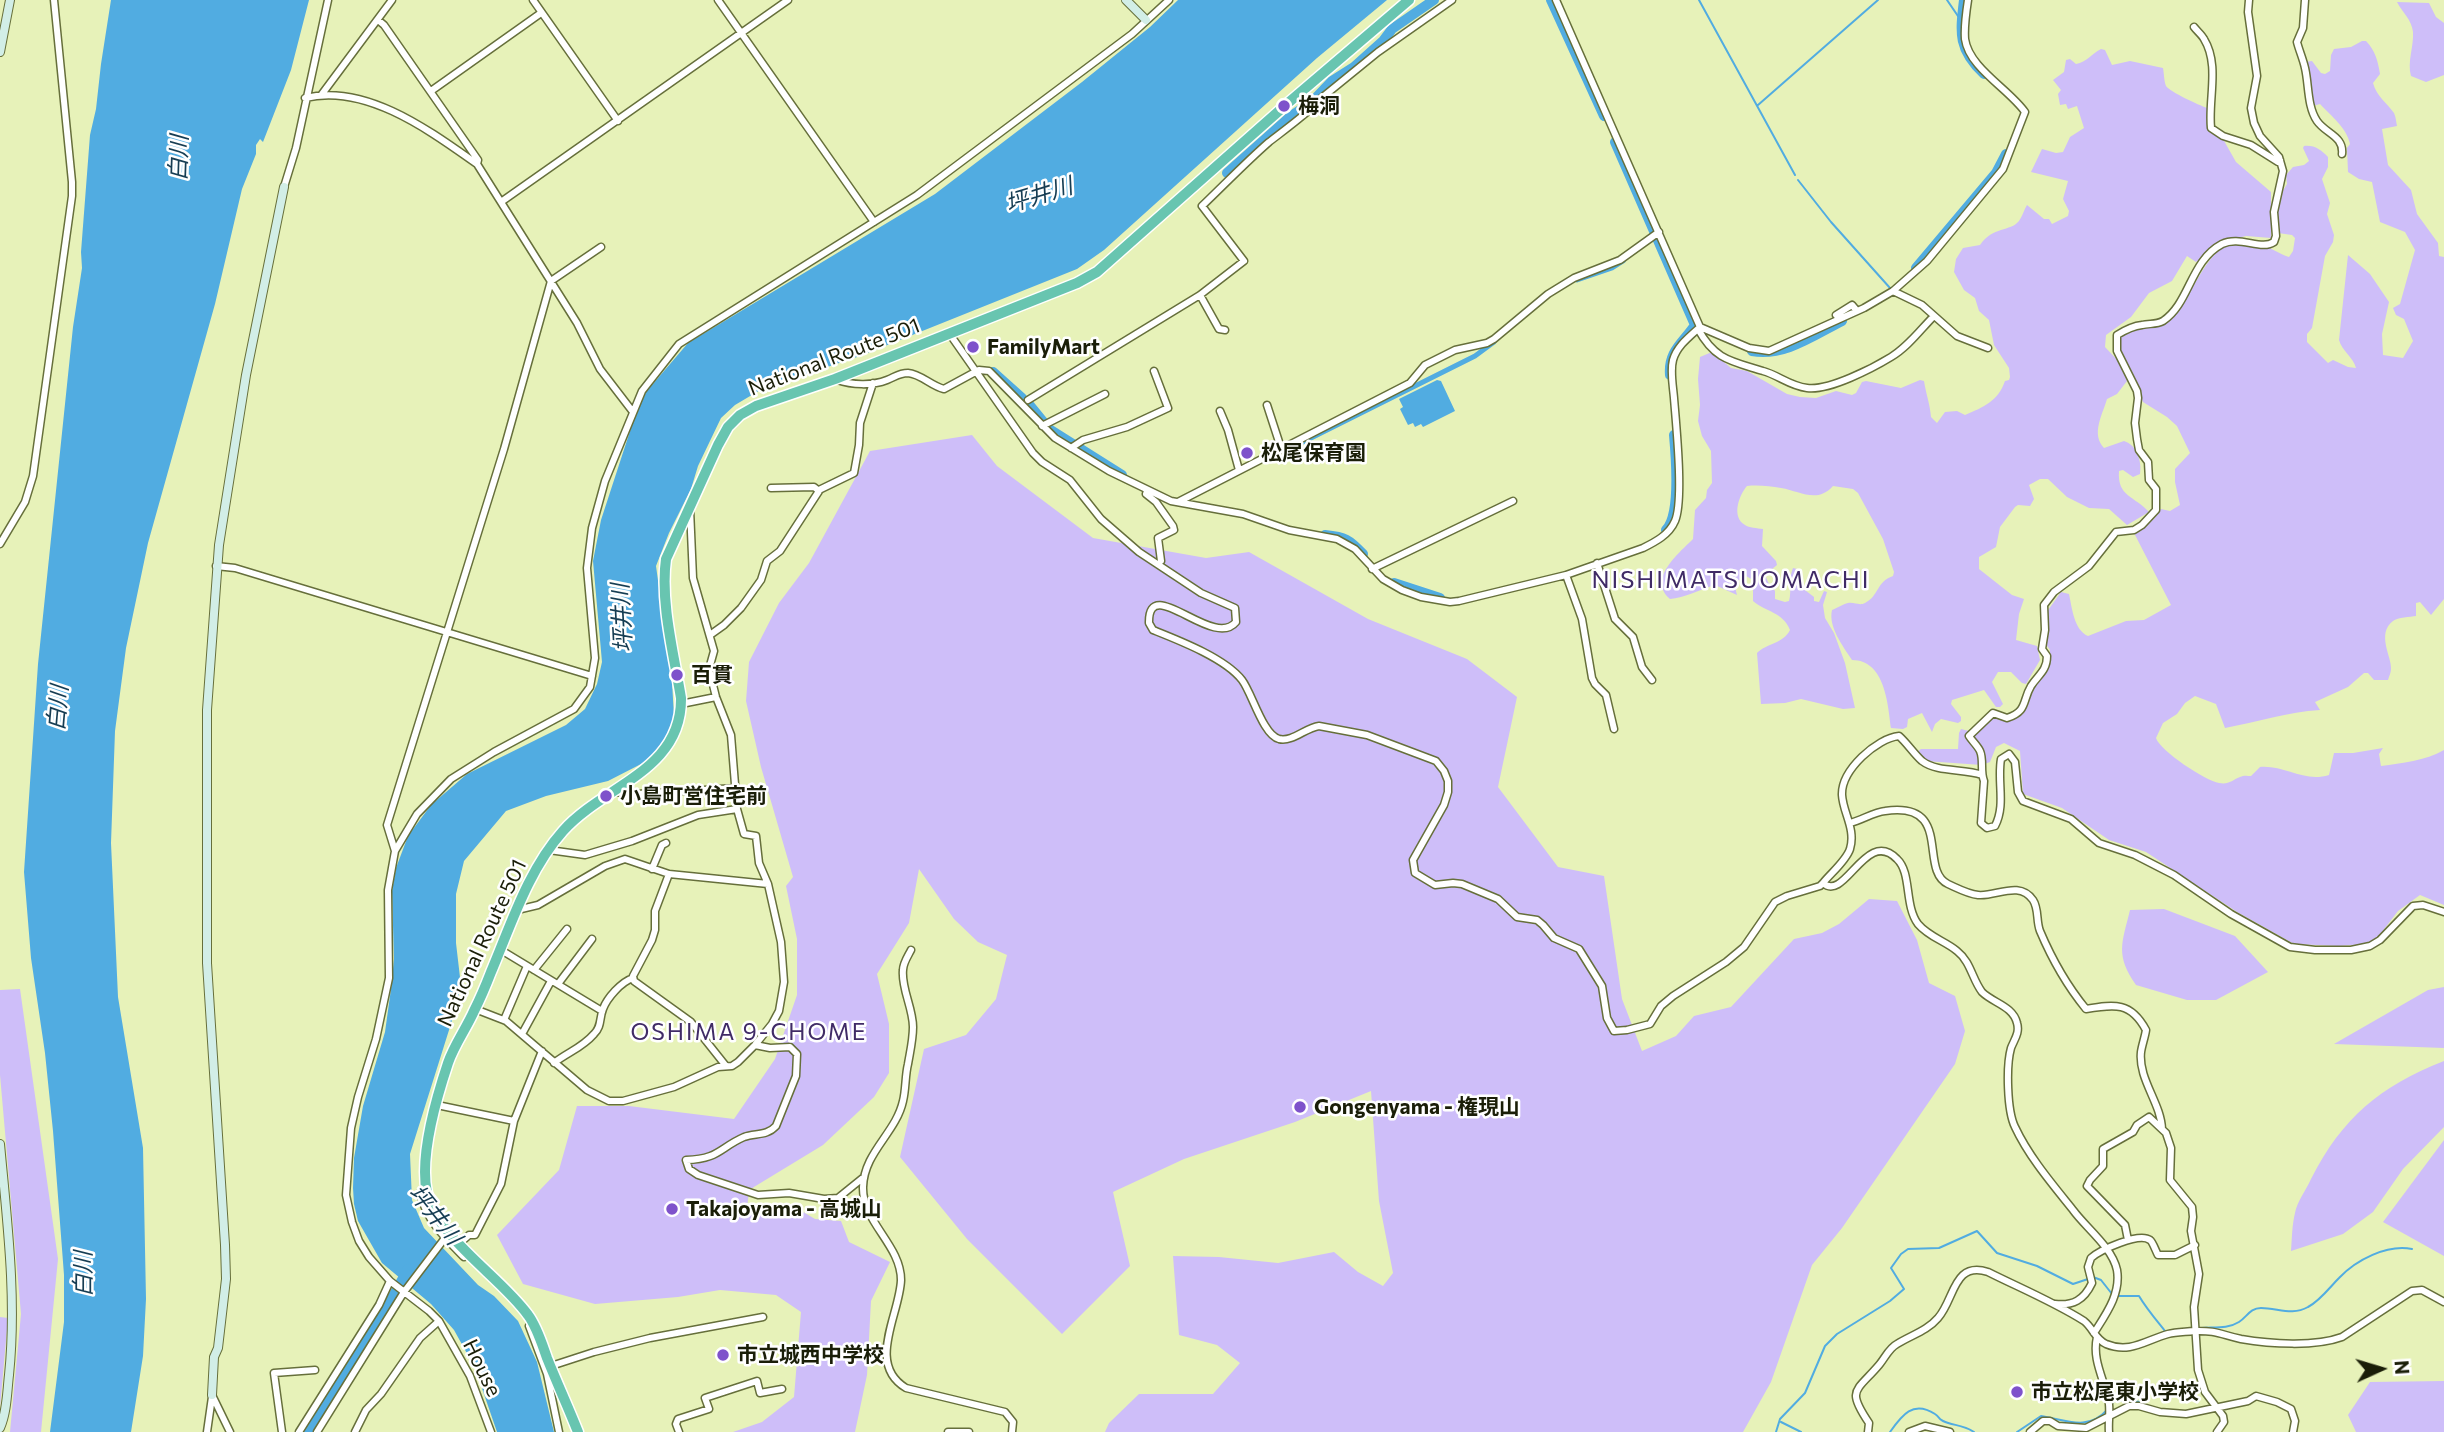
<!DOCTYPE html>
<html>
<head>
<meta charset="utf-8">
<style>
  body { margin:0 }
  #map { position:relative; width:2444px; height:1432px; overflow:hidden; background:#e7f2b9; font-family:Commissioner,sans-serif }
  canvas { display:block }
  .north { position:absolute; left:2346px; top:1334px; width:70px; height:70px; -webkit-text-stroke:5px #fff; paint-order:stroke; rotate:86deg; font-size:19px; font-weight:700; line-height:28px; text-align:center; color:#1a1e08 }
  .north::after { content:''; display:block; margin:auto; width:24px; height:32px; background:#1a1e08; clip-path:polygon(50% 0,100% 100%,50% 72%,0 100%) }
</style>
</head>
<body>
<div id="map">
<canvas width="2444" height="1432"></canvas>
<div class="north">N</div>
</div>
<script>
const c = document.querySelector('canvas').getContext('2d');
c.lineJoin = 'round';
function fillPath(path, color) {
  c.fillStyle = color;
  c.fill(path, 'evenodd');
}
function strokePath(path, color, width, dash) {
  c.strokeStyle = color;
  c.lineWidth = width;
  c.lineCap = dash ? 'butt' : 'round';
  c.setLineDash(dash || []);
  c.stroke(path);
}
function drawText(font, color, halo, rows, align = 'center') {
  c.font = font + ' Commissioner,"Noto Sans JP",sans-serif';
  c.lineWidth = 5;
  c.setLineDash([]);
  c.textBaseline = 'middle';
  c.strokeStyle = halo;
  c.fillStyle = color;
  for (const [text, x, y, turn = 0] of rows) {
    c.save();
    c.translate(x, y);
    c.rotate((+turn || 0) * Math.PI / 180);
    c.textAlign = isNaN(turn) ? turn : align;
    if (halo) c.strokeText(text, 0, 0);
    c.fillText(text, 0, 0);
    c.restore();
  }
}
const green = new Path2D(`
  M2397,2l32,1 7,14 8,6v52l-18,7 -15,-6c-4,-14 3,-30 2,-44 -1,-12 -11,-20 -16,-30z
  M2362,41h4c9,9 12,20 14,33l-7,9c4,14 14,20 21,30 2,4 2,9 3,13l-15,3 6,36 23,25 6,24 21,29 1,13 5,1v342l-13,16 -11,-13 -4,1v13c-6,1 -18,1 -23,5 -17,13 -1,36 -2,48 0,4 -2,7 -3,11h-14l-6,-7h-4l-16,14 -33,15 5,8c-32,2 -63,12 -95,18l-9,-24 -21,-8 -10,7 -8,11 -14,9 -7,15c4,13 50,43 63,45 10,2 13,-3 21,-6 4,-2 8,-1 11,-1l9,-9c25,-2 44,16 69,8l5,-22h19l30,-5 -4,6 2,12c21,-3 44,-5 63,-16v155l-24,-10 -22,16 -23,30 -8,3 -29,2 -44,-2 -57,-32 -91,-60 -37,-12 -47,-32 -39,-14 -3,-43 -16,-8 -8,4 -6,15 -8,3 -57,-4 -8,-9 4,-3h37l1,-16 2,-4 12,3 25,-22 6,7h8l16,-15 10,-23 11,-16 1,-13 -5,-7 1,-30 15,-21 8,2c3,14 5,36 19,42l38,-15 18,-1 27,-15 -38,-74 21,-12 7,-10 9,2 10,-6 -5,-23v-13l15,-16 -13,-27 -10,-9 -24,-15 -23,-52 -1,-17c15,-4 39,-6 51,-15 27,-22 37,-84 81,-78 11,2 27,14 38,17l4,-6 2,-13 -3,-3 -14,-2v-34l9,-15 -1,-9 7,-8 11,-2 5,-4 -6,-13 1,-2c11,-1 17,4 24,11v10l-6,12 8,24 -3,11 7,21 -1,7 -8,14 -13,72 -5,6v8l21,21 5,-3 15,7 8,1c-3,-11 -14,-17 -17,-28l9,-85 22,19 19,28 -7,32 1,21 20,3 10,-17 -9,-22 -8,-4 -3,-7 7,-4 15,-54 -10,-18 -25,-10 -8,-40 -13,-3 -11,-7 -1,-24 3,-4c-3,-16 -19,-28 -30,-40l-7,2 -8,-44 7,-1 9,12 4,1 5,-3 1,-16 3,-6 17,-2z
  M2101,49l4,1 7,15 18,-4 33,7c1,5 1,13 3,18 4,6 33,19 41,22l5,25 11,6 13,23 35,30v46l-25,-2 -22,5 -28,21 -9,-6 -15,25 -23,12 -18,24 -25,18 -1,12 17,18 5,16 -10,13 -10,5c-5,17 -16,35 -3,49l20,-7c13,4 18,20 16,33l-7,3 -10,-7 -4,1c-2,26 16,25 30,41l-22,13 -18,-16 -20,-1 -22,-11 -19,-18h-8l-11,6 5,14 -4,7 -12,-1 -3,2 -15,20 -4,20 -17,10v12l33,26 12,4 -5,15 -3,26 21,6 3,14 -14,24 -4,-1 -11,-11h-13l-6,10 11,22 -3,3h-4l-12,-17 -32,10 -1,4 10,13v4l-3,2 -17,-4 -6,5 -3,8 -10,-19 -14,6 -1,8 -4,2 -12,-1c-3,-24 -6,-68 -39,-68 -9,-14 -24,-33 -20,-50 5,-2 11,-6 16,-7 7,-1 11,3 17,0 14,-7 11,-21 28,-27l1,-4 -11,-33 -25,-46 -5,-4 -20,-3c-16,18 -33,5 -52,2 -11,-2 -23,-3 -34,-2 -8,9 -16,31 -2,39 4,3 12,3 18,4l-1,17 14,15 1,4 -12,10 3,7 7,9v8l10,3 4,-1c3,-11 -1,-22 4,-33l4,1v15l17,13v4l5,1 5,-11 3,1 -4,13 2,13 9,15 11,30 10,45 -12,1 -42,-10 -16,4 -24,1 -4,-51c10,-10 26,-9 33,-23 -7,-18 -24,-18 -37,-29v-21l-7,-4 -12,7 3,12 -22,-10c-14,4 -31,13 -45,14 -23,-20 8,-45 23,-60l2,-29 11,-12 1,-8 5,-7 -1,-32 -9,-15 -4,-15 2,-16 -2,-26 2,-22 12,-5 19,16 16,3 40,23 13,3 16,1 20,-7 16,4 4,-2 6,-11 4,-1 35,7 19,-8 4,1c2,13 6,23 7,36l6,6 8,-11 12,-1 8,4c19,-8 33,-14 40,-34l4,-1 1,-3 -1,-9 -15,-23 -5,-25 -10,-9 -4,-13 -11,-8 -10,-18 2,-13 7,-11 17,-3c13,-19 30,-13 39,-24 3,-4 5,-11 8,-16l17,14h5l3,5 16,-8 1,-5 -6,-12 5,-18 -37,-9 11,-23 14,4 7,-1 7,-15 14,-9 -7,-22 -9,3 -2,-5 -6,1 -2,-11 3,-4 -8,-10 11,-8 2,-12 4,-1 6,5c11,-2 15,-10 25,-15z
  M972,435l25,31 96,72 113,20 43,-6 119,67 99,40 50,38 -19,90 60,80 46,9 18,123 20,52 34,-15 18,-20 37,-9 63,-68 28,-6 17,-9 30,-25 28,2 20,39 12,43 26,13 10,35 -10,33 -113,164 -30,37 -41,117 -28,50h-638l4,-9 30,-29h74l27,-31 -23,-18 -38,-10 -6,-79 46,1 59,6 56,-11 24,20 25,14 10,-13 -14,-72 -8,-110 -76,31 -111,37 -71,33 17,74 -68,68 -95,-95 -67,-82 24,-108 42,-14 30,-36 11,-44 -29,-13 -24,-23 -35,-50 -10,54 -32,51 12,50v49l-15,24 -51,48 -74,45 -2,19 41,-6 27,16 26,2 8,21 41,20 -19,39 -4,74 -12,57h-122l29,-10 32,-25 7,-85 -25,-17 -56,-5 -42,7 -83,7 -72,-20 -26,-49 62,-65 18,-64h52l105,13 41,-60 22,-64v-56l-11,-53 7,-9 -32,-110 -15,-66 3,-39 30,-59 30,-40 61,-112z
  M2164,909l71,27 33,36 -52,28h-29l-51,-15c-21,-30 -14,-42 -6,-75z
  M2444,987v61l-110,-4 94,-54z
  M20,989l38,270 -17,173h-31l11,-118 -21,-239v-85z
  M2444,1061v66l-41,42 -30,43 -30,22 -52,17c1,-13 1,-26 4,-38 2,-11 11,-23 16,-34 31,-61 69,-93 133,-118z
  M2444,1140v116l-61,-34z
  M0,1317l8,1 -8,89z
  M2444,1381v51h-88l-8,-17 22,-33z`);
const water = new Path2D(`
  M111,0h198l-18,70 -28,72 -3,-3 -4,6v9l-14,35 -27,115 -67,239 -22,105 -11,83 -4,112 7,154 25,151 3,151 -3,57 -12,76h-81l14,-110v-47l-11,-144 -8,-78 -14,-95 -7,-86 14,-208 35,-337 9,-59 -1,-16 9,-117 6,-26 5,-45z
  M1178,0h209l-70,58 -213,192 -27,19 -217,87 -98,33 -27,16 -14,13 -23,48 -7,23 -22,44 -13,33 16,116 2,34 -11,32 -18,14 -37,19 -62,15 -40,15 -42,50 -8,33v49l5,43 -6,25 -45,143 2,46 12,28 54,57 16,11 24,25 19,41 17,70h-57l-22,-64 -21,-38 -23,-26 -49,-41 -24,-42 -4,-17 -1,-16 1,-30 9,-52 22,-74 6,-43 3,-30 -2,-68 4,-23 12,-32 23,-31 36,-31 99,-49 19,-16 12,-25 5,-22 -9,-101 8,-41 31,-95 14,-33 42,-49 247,-149 147,-112 68,-55z
  M1437,380l4,1 14,30 -32,16 -2,-3 -6,3 -2,-4 -5,2 -8,-16 3,-2 -4,-8z`);
const stream = new Path2D(`
  M1699,0l96,175
  M1947,0l15,22
  M1758,105l120,-105
  M1798,180l33,42 59,66
  M2093,1277l8,3 11,14
  M2116,1296h23c7,12 18,25 26,35
  M2202,1328c12,-1 26,1 37,-6 8,-5 11,-14 22,-14 17,0 31,8 47,-1 12,-6 22,-20 31,-29 17,-18 48,-34 73,-29
  M2111,1405l3,-4 12,-1 14,2
  M1781,1422l20,10
  M1776,1432l4,-13 25,-26 20,-47 12,-12 53,-33 14,-12 -13,-21 10,-14 7,-5 31,-1 38,-17 20,22 40,13 36,18 15,-5
  M1890,1432c12,-17 23,-32 45,-18 5,3 2,4 8,7 10,5 19,3 31,11
  M2017,1432l24,-16c25,4 47,16 67,-7`);
const canal = new Path2D(`
  M1577,280l35,-12 11,-7
  M1289,449l186,-93 19,-14`);
const river = new Path2D(`
  M1551,0l53,116
  M1964,0c-4,34 -6,49 20,74
  M1615,142l80,183c-12,18 -27,26 -25,50
  M1227,173l64,-57 20,-13 21,-22 22,-14 29,-26 9,-12 42,-29
  M1916,268l80,-95 10,-19
  M1752,351c32,6 62,-16 90,-30
  M993,372l29,26
  M1027,402l22,27 73,46
  M1666,530c15,-16 10,-73 8,-95
  M1325,535c20,2 24,4 38,19
  M1394,583l46,15
  M309,1432l81,-130 18,-33`);
const street = new Path2D(`
  M533,0l85,121
  M718,0l156,222
  M1556,0l144,327 49,21 20,3 95,-43 29,-17 34,-30 76,-92 22,-57c-16,-23 -56,-44 -60,-73 -1,-13 1,-26 3,-39
  M2249,0l-1,12 9,64 -6,32 3,15 6,13 19,21 4,14 -9,41 2,24 -2,6c-13,9 -34,-7 -52,2 -32,17 -32,59 -59,77 -7,4 -14,2 -21,4 -10,1 -17,5 -25,10v16l20,40 1,7 -3,25 2,16 2,11 9,12 1,18 7,9v21l-14,15 -8,5 -18,2 -27,34 -35,26 -10,13 1,25 -3,19 5,7c0,15 -9,19 -16,30 -9,15 -3,25 -24,32l-14,-5 -24,23c3,5 8,9 11,15 4,9 0,20 4,30l-3,42 6,5 8,-2c11,-21 2,-44 6,-67l8,-5 6,8 3,30 5,9 48,18 28,24 36,12 39,20 57,39 59,33 25,3h36l19,-4 10,-6 33,-34 10,-1 21,7
  M2305,0l-2,28 -6,14c2,8 6,17 8,26 4,17 2,38 12,53 9,13 27,15 25,33
  M378,20l6,5 94,135 -1,4 100,159 23,46 33,43
  M2194,27c3,4 8,8 10,12 16,26 4,60 7,89l12,8 28,9 27,17 2,-2
  M431,91l110,-78
  M322,94l70,-94
  M305,98c61,-15 125,33 172,66
  M284,187l12,-39 32,-148
  M501,202l287,-202
  M1893,291l29,14 35,31 31,12
  M1200,295l19,34 6,1
  M1836,315l16,-10 5,6
  M1698,329c17,31 33,32 65,42 15,4 27,15 44,17 22,3 66,-20 84,-31 17,-10 30,-28 43,-41
  M949,333l84,120 9,9 28,18 31,39 38,33 62,41 34,15 1,14c-23,28 -88,-50 -87,1l4,7c25,10 72,28 89,50 10,13 21,55 37,59 14,3 26,-11 40,-13l48,9 69,26 8,10 4,10v11l-4,13 -31,55 2,13 20,12 18,-2 9,1 36,15 19,18 20,3 6,5 11,13 25,11 23,37 5,32 7,13 13,-1 23,-6 11,-18 12,-10 53,-34 18,-15 31,-45 12,-6 33,-10 3,-3c8,-10 23,-22 27,-34 6,-20 -7,-36 -8,-54 -1,-25 35,-57 57,-59 8,7 15,18 23,25 16,12 42,7 60,14
  M837,380c15,5 35,6 50,0 8,-3 12,-7 21,-7 13,1 23,13 36,16l35,-19 10,1 66,67 54,33 62,30 72,13 46,16 48,9 18,10 28,30 19,11 19,7 29,5 9,-1 107,-26 77,-27c12,-6 26,-13 32,-27 9,-21 1,-97 -1,-123 -1,-12 -4,-27 -1,-38 4,-14 16,-23 27,-33
  M1028,400l172,-105 44,-34 -42,-55c22,-21 44,-44 67,-64 10,-8 46,-34 50,-42l59,-48 74,-52
  M1267,405l14,43
  M1220,411l8,19 11,40
  M1042,426l63,-32
  M1071,448l12,-8 44,-13 41,-19 -14,-37
  M819,490l35,-17 5,-28 1,-22 13,-40
  M1147,491l-1,3 10,8 17,24 1,4 -16,8 3,23
  M1178,502l232,-119 15,-18 30,-15 32,-7 7,-4 54,-45 26,-16 46,-18 39,-28
  M0,544l25,-42 8,-26 39,-280v-14l-18,-182
  M1597,563l18,56 18,18 9,30 10,13
  M216,566l19,2 357,108
  M1372,569l141,-68
  M1566,575l16,44 10,59 3,6 11,11 8,34
  M710,635l14,-10 17,-17 20,-28 6,-19 13,-10 39,-60 -5,-4 -43,1
  M681,704l35,-7
  M613,792l24,2 99,-6
  M1850,823c12,-3 24,-11 35,-12 69,-10 33,59 63,73 9,4 20,10 30,11 18,2 41,-15 55,5 6,9 3,21 7,31 11,26 28,56 46,78 29,-5 45,-7 60,21 -1,7 -4,15 -5,22 -3,27 20,51 21,77
  M549,850l36,5 47,-14 66,-26 39,-6
  M395,851l-8,-26 117,-376 47,-168 50,-34
  M652,869l10,-24 4,-2
  M669,874l-14,37v19l-3,10 -19,36 1,5 57,41 35,44
  M1823,883c22,20 43,-56 74,-24 15,14 7,46 21,65 11,13 27,17 39,27 14,11 15,28 25,41 11,11 31,14 35,31 3,10 -3,17 -6,25 -5,18 -4,63 4,79 14,30 38,58 58,83 13,18 39,37 44,60 4,24 -11,44 -23,63
  M517,910l21,-5 67,-39 20,-7 44,15 99,10
  M501,950l101,61
  M911,950c-3,6 -8,13 -8,20 -2,18 10,38 10,57 0,13 -3,25 -5,37 -3,12 -2,25 -5,37 -7,32 -39,51 -40,86 -1,35 38,58 38,93 -1,34 -35,84 5,108l99,24 8,10 -1,10
  M534,970l33,-41
  M558,984l34,-45
  M475,1009l31,12 81,69 22,11h14l51,-14 44,-20 14,-1 6,-4 17,-17 17,-21 7,-13 5,-29 -3,-40 -13,-58 -9,-21 -3,-27 -12,-2 -7,-25 -6,-74 -15,-38 -7,-28 5,-18 -21,-73 -3,-69
  M504,1020l23,-54
  M522,1034l29,-53
  M755,1045l15,3 20,-1 7,7 -1,22 -20,50c-9,10 -20,7 -32,11 -25,11 -25,22 -58,23l3,9 9,6 60,20 31,-2 35,6 14,-1 26,-21
  M554,1063c14,-11 28,-15 40,-29 8,-8 5,-15 9,-25 4,-11 18,-27 30,-31
  M437,1105l77,16
  M426,1185l-6,8c6,27 25,45 44,64
  M2128,1240l-3,-15 -38,-39 3,-6 13,-14v-17l30,-17 4,-7 12,-8 17,16 5,15 -1,32 22,27 1,10 -2,14 8,43 -5,33 4,63 7,22 18,24 1,6 -7,10
  M460,1243l9,-8h6l26,-51 13,-63 28,-70
  M2055,1304c18,2 29,-4 37,-21l-4,-16 3,-9c9,-8 48,-26 59,-18 3,2 6,12 8,15h17l20,-10
  M529,1326l18,48 12,58
  M2097,1337c-5,22 6,40 11,61 3,11 0,23 1,34
  M551,1366l43,-14 56,-14 113,-21
  M212,1395l18,37
  M207,1432l5,-35
  M282,1432l-8,-59 41,-3
  M299,1432l80,-127 11,-24
  M317,1432l87,-140 41,-54
  M355,1432l11,-22 15,-16 39,-56 19,-17
  M491,1432l-21,-56 -31,-55 -10,-10 -39,-30 -21,-24 -10,-16 -7,-19 -6,-27 5,-67 7,-31 18,-58 13,-61 -1,-88 7,-39 22,-37 34,-35 43,-27 80,-43 16,-22 5,-29 -8,-90 5,-40 13,-47 37,-90 37,-47 238,-149 215,-161 37,-34
  M679,1432l-3,-8 2,-5 31,-10 -4,-11 52,-17 3,12 22,-4
  M948,1432h21
  M1868,1432l1,-9c-23,-34 -13,-31 10,-58 6,-7 10,-17 18,-21 14,-9 30,-13 41,-26 17,-19 15,-57 50,-46 32,16 66,30 96,49 9,7 11,18 22,23 24,10 40,-4 62,-10 8,-2 18,-2 26,-3 22,-1 28,4 47,8 29,5 74,8 101,-2l70,-46 10,-1 22,12
  M1909,1432l16,-6 25,6
  M2030,1432l13,-11h7l8,5 28,2 43,-22h10l21,6 26,2 62,-13 8,-5 21,6 14,7 4,12 -2,11`);
const secondary = new Path2D(`
  M1126,0l20,20
  M0,52l10,-52
  M0,1144c7,77 17,154 9,231 -2,17 -2,37 -9,53
  M212,1395l2,-38 4,-9 8,-69 -1,-34 -18,-282v-253l12,-165 27,-170 38,-188`);
const highway = new Path2D(`
  M578,1432c-10,-25 -21,-49 -31,-74 -5,-14 -10,-31 -19,-43 -27,-38 -90,-76 -101,-122 -8,-37 9,-94 21,-130 6,-18 18,-34 26,-52 6,-12 12,-26 17,-39 20,-47 37,-102 72,-141 41,-46 119,-60 118,-133 -7,-43 -21,-96 -15,-139l52,-114 10,-18 12,-12 16,-9 79,-27 242,-96 20,-11 191,-169 121,-103`);
const markers = [
  [1284,106,7,"#7e52cb"],
  [973,347,7,"#7e52cb"],
  [1247,453,7,"#7e52cb"],
  [677,675,7,"#7e52cb"],
  [606,796,7,"#7e52cb"],
  [1300,1107,7,"#7e52cb"],
  [672,1209,7,"#7e52cb"],
  [723,1355,7,"#7e52cb"],
  [2017,1392,7,"#7e52cb"]
];
const poiNames = [
  ["梅洞",1298,106],
  ["FamilyMart",987,347],
  ["松尾保育園",1261,453],
  ["百貫",691,675],
  ["小島町営住宅前",620,796],
  ["Gongenyama - 権現山",1314,1107],
  ["Takajoyama - 高城山",686,1209],
  ["市立城西中学校",737,1355],
  ["市立松尾東小学校",2031,1392]
];
const streetNames = [
  ["National Route 501",834,357,-21],
  ["National Route 501",482,943,-65],
  ["House",482,1368,64]
];
const waterNames = [
  ["白川",179,158,-88],
  ["坪井川",1039,195,-17],
  ["坪井川",622,618,-93],
  ["白川",58,708,-85],
  ["坪井川",435,1215,51],
  ["白川",83,1274,-90]
];
const neighbourhoodNames = [
  ["OSHIMA 9-CHOME",749,1032]
];
const quarterNames = [
  ["NISHIMATSUOMACHI",1731,580]
];
fillPath(green, '#cebef9');
fillPath(water, '#51ace1');
strokePath(stream, '#51ace1', 2);
strokePath(canal, '#51ace1', 5);
strokePath(river, '#51ace1', 10);
strokePath(street, '#666f3b', 9);
strokePath(secondary, '#666f3b', 10);
strokePath(highway, '#fff', 13);
strokePath(street, '#fff', 6);
strokePath(secondary, '#d2eee7', 8);
strokePath(highway, '#68c5b0', 10);
for (const [x, y, r, color] of markers) {
  const dot = new Path2D();
  dot.arc(x, y, r, 0, 2 * Math.PI);
  c.fillStyle = color;
  c.fill(dot);
  strokePath(dot, '#fff', 2.5);
}
drawText('bold 21px', '#1a1e08', '#fff', poiNames, 'left');
drawText('21px', '#1a1e08', '#fff', streetNames);
drawText('italic 23px', '#163d53', '#fff', waterNames);
c.letterSpacing = '2px';
drawText('23px', '#402b66', '#fff', neighbourhoodNames);
c.letterSpacing = '0px';
c.letterSpacing = '2px';
drawText('24px', '#402b66', '#fff', quarterNames);
c.letterSpacing = '0px';
</script>
</body>
</html>
